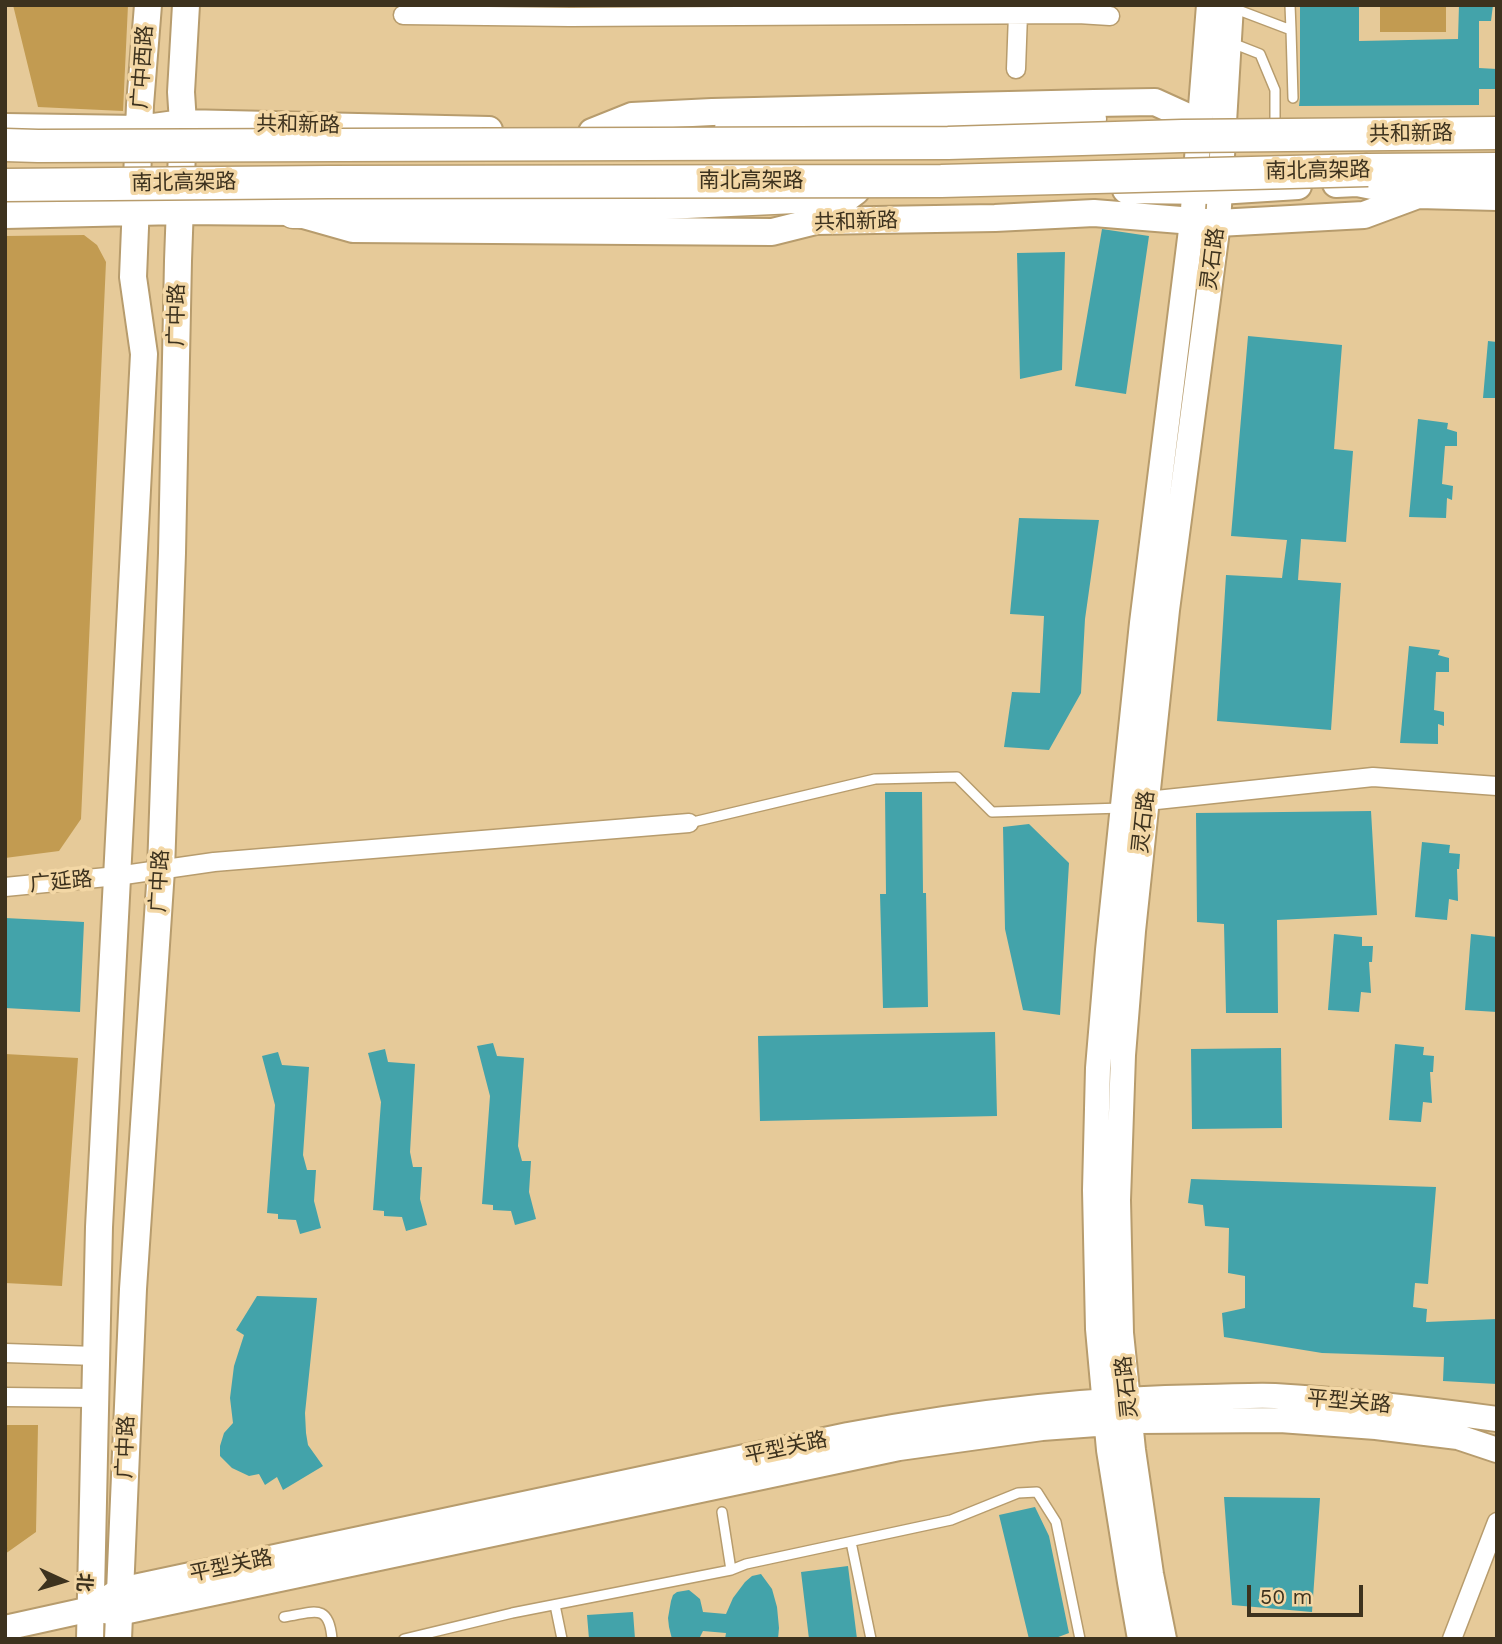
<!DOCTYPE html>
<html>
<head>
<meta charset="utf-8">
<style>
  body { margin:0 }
  #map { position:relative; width:1502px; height:1644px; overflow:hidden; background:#e6ca99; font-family:"Work Sans","Noto Sans SC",sans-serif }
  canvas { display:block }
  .frame { position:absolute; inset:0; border:7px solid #3d321e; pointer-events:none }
  .north { position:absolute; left:28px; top:1546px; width:70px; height:70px; -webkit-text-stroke:5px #f3d7a5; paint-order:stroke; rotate:94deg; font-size:19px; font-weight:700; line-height:28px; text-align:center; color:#3d321e }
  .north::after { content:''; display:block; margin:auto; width:24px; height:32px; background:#3d321e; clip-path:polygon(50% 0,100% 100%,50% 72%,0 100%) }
  .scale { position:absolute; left:1247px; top:1585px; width:116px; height:32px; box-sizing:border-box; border:4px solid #3d321e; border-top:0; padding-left:9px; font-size:21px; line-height:24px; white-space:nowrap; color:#3d321e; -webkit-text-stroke:5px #f3d7a5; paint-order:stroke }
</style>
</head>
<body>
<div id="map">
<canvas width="1502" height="1644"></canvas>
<div class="frame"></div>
<div class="north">北</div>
<div class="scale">50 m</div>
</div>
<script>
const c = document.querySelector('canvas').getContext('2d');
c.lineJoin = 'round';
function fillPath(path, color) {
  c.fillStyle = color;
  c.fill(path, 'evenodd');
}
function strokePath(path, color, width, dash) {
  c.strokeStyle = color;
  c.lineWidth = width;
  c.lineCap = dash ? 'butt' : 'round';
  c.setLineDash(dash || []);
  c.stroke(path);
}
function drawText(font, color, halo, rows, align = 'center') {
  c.font = font + ' "Work Sans","Noto Sans SC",sans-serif';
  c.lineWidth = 7;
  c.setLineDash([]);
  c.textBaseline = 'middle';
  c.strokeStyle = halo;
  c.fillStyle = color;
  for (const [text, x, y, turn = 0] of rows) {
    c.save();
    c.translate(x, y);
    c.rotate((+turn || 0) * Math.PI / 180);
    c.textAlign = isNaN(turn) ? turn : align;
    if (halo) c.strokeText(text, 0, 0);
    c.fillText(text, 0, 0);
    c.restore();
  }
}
const green = new Path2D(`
  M13,5h115l-5,106 -85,-4z
  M1380,5h66v27h-66z
  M84,235l13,10 9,17 -25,557 -22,32 -54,7v-622z
  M5,1054l73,4 -16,228 -57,-3z
  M5,1425h33l-2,107 -31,22z`);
const building = new Path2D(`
  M1300,5h59v36l99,-2 1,-34h34l-2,16h-12v47l18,1v20h-18v16l-180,1 1,-8z
  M1102,229l47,7 -23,158 -51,-8z
  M1065,252l-3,118 -42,9 -3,-126z
  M1248,336l94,9 -8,104 19,2 -7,91 -45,-3 -3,41 43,3 -10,147 -114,-9 9,-146 56,3 5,-38 -56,-4z
  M1488,341l9,1v56h-14z
  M1418,419l30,4 -1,6 10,3v14h-12l-3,38 11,2 -1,14 -5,-2 -1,20 -37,-1z
  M1019,518l80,2 -14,99 -4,74 -32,57 -45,-3 8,-55 28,1 4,-77 -34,-2z
  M1409,646l31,4 -2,5 11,3v14h-13l-2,38 10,2v14l-6,-2v20l-38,-1z
  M885,792h37l1,101h3l2,114 -45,1 -3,-114h6z
  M1371,811l6,104 -100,5 1,93h-52l-2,-89 -27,-2 -1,-109z
  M1029,824l40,39 -9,152 -37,-5 -18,-81 -2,-102z
  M1422,842l28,3 -1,8 11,1 -1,15h-2l1,32 -9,-2 -2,21 -32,-3z
  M5,918l79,4 -4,90 -75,-4z
  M1334,934l28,3v9h11l-1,16h-3l2,31 -10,-1 -2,20 -31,-2z
  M1471,934l26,3v75l-32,-2z
  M995,1032l2,84 -237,5 -2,-85z
  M493,1043l4,13 27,2 -6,88 4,15h9l-2,31 7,27 -21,6 -4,-14 -18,-1v-5l-11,-1 8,-108 -13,-50z
  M1395,1044l29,3 -1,8 11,1 -1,16h-3l2,31 -9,-1 -2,20 -32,-2z
  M1281,1048l1,80 -90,1 -1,-80z
  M385,1049l3,13 27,2 -5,88 3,15h9l-2,32 7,26 -21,6 -4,-14 -18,-1v-5l-11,-1 8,-108 -13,-49z
  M278,1052l4,13 27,2 -6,88 4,15h9l-2,31 7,27 -21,6 -4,-14 -18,-1v-5l-11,-1 8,-108 -13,-49z
  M1191,1179l245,8 -8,97 -13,-1 -2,24 14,2 -1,13 71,-3v65l-54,-3 1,-24 -122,-4 -98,-16 -2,-24 23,-5v-32l-17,-3 1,-45 -24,-2 -2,-21 -15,-2z
  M257,1296l60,2 -12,115 1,20 2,12 15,21 -40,24 -6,-13 -12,8 -6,-11 -10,2 -17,-8 -12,-12v-10l4,-13 9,-10 -3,-25 4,-32 10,-31 -8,-5z
  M1224,1497l96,1 -8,114 -80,-7z
  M1035,1507l14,29 20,97 -16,6h-24l-30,-124z
  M848,1566l9,73h-48l-8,-67z
  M761,1574l11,15 5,18 2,21 -1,11h-53l1,-6 -23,-2 -4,8h-27l-3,-12 -1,-9 3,-17 2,-6 4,-3 12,-2 5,4 6,5 3,13 23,2 7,-16 12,-16 7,-6z
  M633,1612l2,27h-46l-2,-24z`);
const path = new Path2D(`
  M5,1548l5,3`);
const lane = new Path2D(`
  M1290,5l1,25
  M1233,8l58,22 2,68
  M1232,43l28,11 15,36v38
  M689,823l186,-44 82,-2 35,35 130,-4
  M722,1512l9,58
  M851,1542l20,97
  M555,1605l7,34
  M284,1617c28,-4 45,-16 48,22
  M404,1639l108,-26 219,-43 15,-6 205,-44 67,-27 19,-1 19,30 24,117`);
const street = new Path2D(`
  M403,15l167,2 508,-3 32,2
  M1016,69l2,-55
  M1147,801l226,-24 124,9
  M5,887l112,-11 97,-14 475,-39
  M5,1353l91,3
  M5,1397l90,1
  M1452,1639l45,-117`);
const secondary = new Path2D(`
  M103,1601l17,-11 728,-155c119,-22 237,-37 358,-38 23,0 46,-2 69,-1 74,4 148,13 222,23
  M5,1628l86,-19 28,4 780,-165 143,-20 95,-7 143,-1 96,7 82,10 39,13
  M1140,1639l-10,-57 -21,-132 -11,-121 -3,-139 3,-122 10,-118 34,-327 50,-401 17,-217
  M1164,1639l-13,-65 -18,-124 -12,-117 -3,-133 5,-145 10,-124 34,-321 51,-387 13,-218`);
const primary = new Path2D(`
  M5,127l134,2 44,-6 306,7
  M592,132l40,-16 80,-4 382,-9 61,-1 44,20
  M1336,184l21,-1 61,12
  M1126,190l93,1 79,-5
  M5,215l175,-4 113,1 60,17 419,3 44,-11 179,-3 99,-5 124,10 146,-8 54,-20 79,2
  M816,221l40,-30
  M90,1639l9,-412 45,-873 -11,-77 7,-172 8,-100
  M118,1639l15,-350 28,-419 11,-317 6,-292 5,-138 -2,-31 5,-87`);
const highway = new Path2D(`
  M731,129l359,-10
  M1368,170l129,-1
  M293,212l154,1 370,-17`);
const highwayBridge = new Path2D(`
  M5,145l33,1 910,-3 234,-7 315,-3
  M5,185l323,-3 613,-1 427,-11`);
const streetNames = [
  ["广中西路",143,67,-86],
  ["共和新路",298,125,1],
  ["共和新路",1411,134,-1],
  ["南北高架路",1318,171,-1],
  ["南北高架路",751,181],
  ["南北高架路",184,183,-1],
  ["共和新路",856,222,-2],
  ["灵石路",1213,259,-83],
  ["广中路",177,315,-89],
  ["灵石路",1144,822,-84],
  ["广中路",160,881,-87],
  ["广延路",61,882,-5],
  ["灵石路",1127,1387,-96],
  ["平型关路",1349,1402,5],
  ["广中路",126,1447,-88],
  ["平型关路",786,1448,-12],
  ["平型关路",231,1566,-12]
];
fillPath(green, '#c29b51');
fillPath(building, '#43a3aa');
strokePath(lane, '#b79c6d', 12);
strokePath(street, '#b79c6d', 21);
strokePath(secondary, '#b79c6d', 28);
strokePath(primary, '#b79c6d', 30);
strokePath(highway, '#b79c6d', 35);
strokePath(path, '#8c7958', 2.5, [2, 5]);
strokePath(lane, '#fff', 9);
strokePath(street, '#fff', 18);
strokePath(secondary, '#fff', 24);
strokePath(primary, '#fff', 26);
strokePath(highway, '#fff', 32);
strokePath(highwayBridge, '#b79c6d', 35, []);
strokePath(highwayBridge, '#fff', 32);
drawText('21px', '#3d321e', '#f3d7a5', streetNames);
</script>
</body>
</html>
